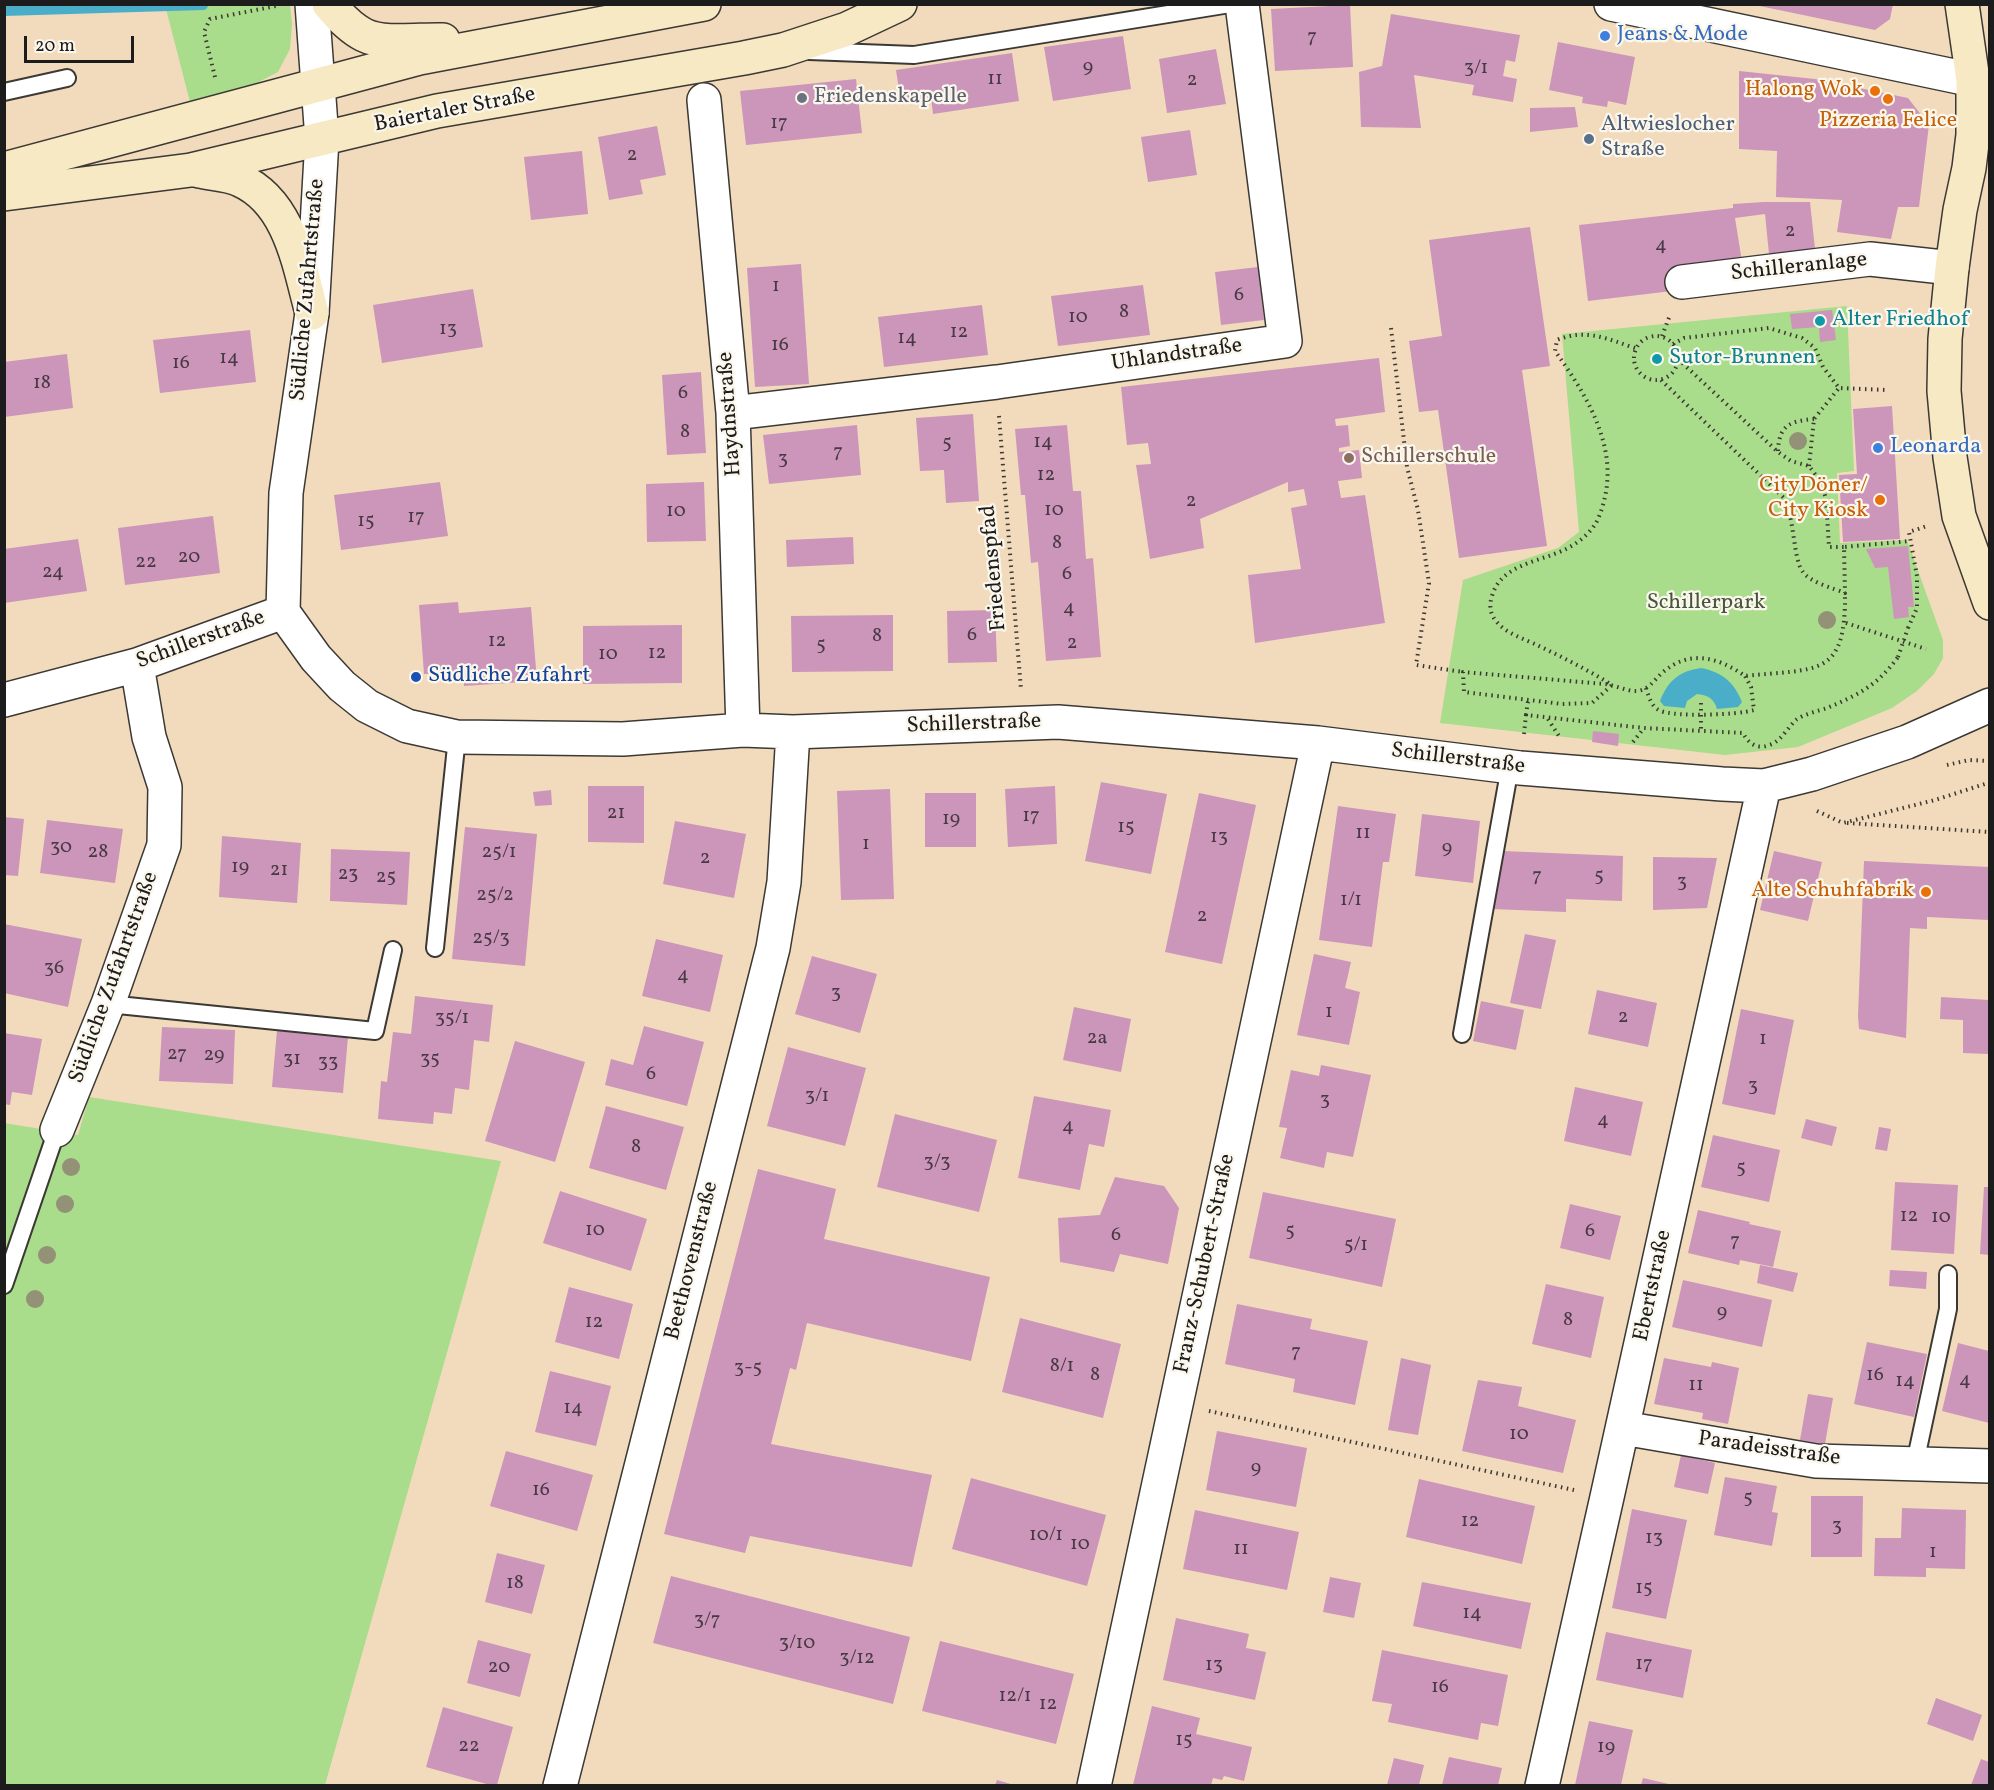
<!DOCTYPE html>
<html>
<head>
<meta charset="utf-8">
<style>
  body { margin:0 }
  #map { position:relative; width:1994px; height:1790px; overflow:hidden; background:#f2dbbc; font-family:Vollkorn,serif }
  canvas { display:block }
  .frame { position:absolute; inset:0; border:6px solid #1c1c1c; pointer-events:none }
  .scale { position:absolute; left:24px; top:36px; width:110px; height:27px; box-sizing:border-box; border:3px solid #1c1c1c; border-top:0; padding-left:8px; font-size:18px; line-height:21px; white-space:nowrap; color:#1c1c1c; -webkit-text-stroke:4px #fbf7ec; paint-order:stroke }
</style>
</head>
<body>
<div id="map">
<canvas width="1994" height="1790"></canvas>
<div class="frame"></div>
<div class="scale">20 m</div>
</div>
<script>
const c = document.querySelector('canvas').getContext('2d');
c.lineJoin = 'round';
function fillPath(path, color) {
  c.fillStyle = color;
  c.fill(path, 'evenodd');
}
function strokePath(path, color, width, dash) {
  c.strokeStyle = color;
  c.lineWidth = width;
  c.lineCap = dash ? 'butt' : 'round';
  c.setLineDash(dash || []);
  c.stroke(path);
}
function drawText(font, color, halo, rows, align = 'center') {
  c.font = font + ' Vollkorn,serif';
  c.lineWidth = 4.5;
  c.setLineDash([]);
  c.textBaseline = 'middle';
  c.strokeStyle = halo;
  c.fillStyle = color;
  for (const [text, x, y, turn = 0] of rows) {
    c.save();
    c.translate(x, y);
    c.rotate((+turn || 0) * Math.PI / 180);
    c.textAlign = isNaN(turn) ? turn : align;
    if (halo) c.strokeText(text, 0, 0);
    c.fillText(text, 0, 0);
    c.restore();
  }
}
const green = new Path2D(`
  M165,5h125l2,19 -2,25 -12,23 -31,16 -57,14z
  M1847,306l7,165 -17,2 3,70 67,-3 36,100v18l-9,16 -17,17 -25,17 -94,39 -73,8 -285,-32 23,-143 95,-32 21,-16 -17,-198z
  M89,1097l412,64 -176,624h-320l-1,-662 74,12z`);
const water = new Path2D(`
  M1701,668c21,4 33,14 41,34l-4,5 -21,2c-3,-11 -10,-14 -20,-15l-10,7 -2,7 -21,-2 -4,-5c8,-20 19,-30 41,-33z`);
const stream = new Path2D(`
  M4,11l199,-6`);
const building = new Path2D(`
  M1750,4h143l-3,15 -15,11z
  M1350,5l3,62 -78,4 -4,-62z
  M1391,14l129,21 -5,27 -9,-2 -3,16 14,3 -4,23 -41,-7 2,-10 -60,-10 7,53 -60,-1 -2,-55 23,-6z
  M1123,36l8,53 -78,12 -9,-54z
  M1558,42l77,15 -9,48 -18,-4 -1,6 -25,-4 1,-6 -34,-7z
  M1216,49l10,55 -59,9 -8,-54z
  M1012,53l7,48 -86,13 -2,-16 -30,5 -5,-33z
  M1739,71l76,8 93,19 21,27 -10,82h-21l-7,32 -54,-7 5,-32 -66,-3 1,-46 -38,-2z
  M856,79l6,54 -116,12 -6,-54z
  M1575,107l3,20 -48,5v-24z
  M657,126l9,49 -26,5 3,14 -34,6 -11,-63z
  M1190,130l7,45 -49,7 -7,-45z
  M582,151l6,63 -57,6 -7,-63z
  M1764,202h46l5,47 -46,5 -4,-40 -30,4 8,50 -71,23 -84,10 -9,-76 154,-17v-4z
  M1530,227l20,139 -28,4 25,176 -88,12 -21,-148 -19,2 -10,-71 33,-5 -13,-96z
  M801,264l8,120 -54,3 -8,-119z
  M1258,267l6,53 -43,5 -6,-53z
  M1143,285l7,50 -92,11 -7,-50z
  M473,289l10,58 -101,16 -9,-58z
  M982,305l6,50 -104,12 -6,-50z
  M1832,310l4,30 -16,2 -1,-15 -27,2 -2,-15z
  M250,330l6,52 -96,11 -7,-53z
  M67,354l6,54 -69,9v-55z
  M1379,358l6,54 -50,7 1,7 12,-1 2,21 -11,2v4l20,-2 3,28 -24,3 3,17 24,-3 20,128 -130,20 -7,-68 53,-6 -10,-61 16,-3 -3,-16 -16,3v-10l-88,37 4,29 -54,11 -14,-94 15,-1 -3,-21 -21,2 -6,-58z
  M701,372l5,81 -39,2 -5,-80z
  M1892,406l8,133 -57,3 -4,-67 18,-1 -4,-65z
  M973,414l6,87 -33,2 -2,-33 -24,1 -4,-53z
  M857,425l4,50 -92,9 -6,-49z
  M1067,425l6,66h8l5,68 7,-1 8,99 -55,4 -8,-99 -7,1 -6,-68h-4l-6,-66z
  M440,482l8,54 -107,14 -7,-55z
  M704,482l2,59 -59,1 -1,-58z
  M213,516l7,57 -95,12 -7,-57z
  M853,537l1,27 -67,3 -1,-27z
  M78,539l9,52 -83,12v-54z
  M1908,546l6,61h-6l1,10 -15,2 -6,-52 -13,1 -9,-19z
  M458,602l1,11 72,-6 6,74 -73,5 -1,-15 -39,3 -5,-69z
  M995,610l2,52 -49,1 -1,-52z
  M893,615v56l-101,1 -1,-56z
  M682,625v58l-99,1v-58z
  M1593,731l26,3 -1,12 -26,-4z
  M1101,782l66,12 -16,80 -66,-13z
  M588,786h56v57l-56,-1z
  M1055,786l2,58 -49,3 -3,-58z
  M890,789l4,110 -53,1 -4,-109z
  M551,790l1,15 -17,1 -2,-14z
  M925,793h51v54h-51z
  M1199,793l57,12 -34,159 -57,-12z
  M1338,806l58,8 -7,48h-6l-11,85 -53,-7z
  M1422,814l58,7 -7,62 -58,-7z
  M4,817l20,2 -6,57 -14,-1z
  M47,820l76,9 -8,54 -75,-10z
  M675,821l71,13 -12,64 -71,-14z
  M465,827l72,7 -12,132 -73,-7z
  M222,836l79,7 -4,60 -78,-6z
  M331,849l79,3 -3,53 -77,-4z
  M1503,851l120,5 -1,45 -56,-2v13l-74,-3z
  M1774,851l48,11 -14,59 -48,-11z
  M1653,857l64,1 -10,50 -54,2z
  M1864,861l125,6v53l-62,-3v12l-17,-1 -4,110 -47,-9 -1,-13z
  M4,924l78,15 -14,68 -64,-14z
  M1525,934l31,6 -15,69 -31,-6z
  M656,939l67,16 -13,57 -68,-16z
  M1314,954l37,8 -6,26 15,4 -11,53 -52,-10z
  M812,956l65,18 -17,59 -65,-19z
  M1597,990l60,13 -9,44 -60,-13z
  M415,996l78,9 -4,37 -15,-2 -5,50 -14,-2 -3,26 -18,-2 -1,12 -55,-5 3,-38 6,1 6,-50 18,2z
  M1941,997l48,3v54l-26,-1v-33l-23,-1z
  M1481,1001l43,9 -8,40 -43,-9z
  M1074,1007l57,12 -10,53 -58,-12z
  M1741,1009l53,11 -19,95 -53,-11z
  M644,1026l60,16 -17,64 -82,-21 6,-26 22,6z
  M162,1027l73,3 -2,54 -74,-3z
  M277,1030l71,7 -5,56 -71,-6z
  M4,1033l38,6 -10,56 -20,-3 -2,13 -6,-1z
  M515,1041l70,21 -30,100 -70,-21z
  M788,1047l78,21 -21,78 -78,-20z
  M1321,1065l50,10 -18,82 -26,-5 -3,16 -44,-10 7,-30 -8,-1 12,-57 28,6z
  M1575,1087l68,15 -12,54 -67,-15z
  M1034,1096l77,14 -7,37 -15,-3 -9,46 -62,-12z
  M606,1106l78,21 -18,63 -77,-22z
  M895,1114l102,26 -18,72 -102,-25z
  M1806,1119l31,8 -5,19 -31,-8z
  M1879,1127l12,2 -4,22 -12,-2z
  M1713,1135l67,15 -11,52 -68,-15z
  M758,1169l78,20 -12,50 166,38 -19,84 -164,-38 -11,47 -6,-2 -19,76 161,31 -20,92 -162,-31 -5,17 -81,-19z
  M1115,1177l49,9 15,22 -11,56 -48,-10 -6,18 -54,-10 -2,-44 42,-3z
  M1895,1182l63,3 -4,69 -63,-4z
  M1984,1187h5v68l-9,-1z
  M560,1191l87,28 -16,52 -88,-28z
  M1263,1192l133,27 -14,68 -133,-29z
  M1570,1204l51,12 -11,44 -50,-12z
  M1698,1210l52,12 -1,2 32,7 -8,36 -33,-7 -1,5 -51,-12z
  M1760,1265l38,8 -5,19 -36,-9z
  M1890,1270l37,2 -1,17 -37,-3z
  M1683,1280l89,20 -10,47 -90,-20z
  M1546,1284l58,13 -13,61 -59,-14z
  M569,1287l64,17 -14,55 -64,-17z
  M1237,1304l75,15 -2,10 58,12 -13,64 -62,-13 2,-13 -70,-15z
  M1020,1318l101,26 -18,74 -101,-26z
  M1867,1342l60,12 -13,63 -60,-13z
  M1958,1343l31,8v72l-47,-12z
  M1401,1358l30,7 -13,70 -30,-5z
  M1664,1358l47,9 1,-5 27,6 -11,56 -26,-5 1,-6 -49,-9z
  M550,1371l61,15 -15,60 -61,-14z
  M1478,1380l44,7 -4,19 58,14 -13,53 -101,-22z
  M1808,1394l25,4 -8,46 -25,-4z
  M1217,1431l90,17 -11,59 -90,-17z
  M506,1451l87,24 -16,56 -87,-25z
  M1681,1455l34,8 -7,31 -34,-7z
  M1725,1477l52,9 -5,26 6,1 -6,33 -58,-11z
  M971,1478l135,37 -19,71 -135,-37z
  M1419,1479l116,27 -13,58 -116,-27z
  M1811,1496h52l-1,61h-51z
  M1902,1508l64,2 -1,59 -39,-1v9l-52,-1 1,-38h26z
  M1632,1509l55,11 -21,99 -54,-11z
  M1195,1510l104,22 -12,58 -104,-21z
  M497,1553l48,12 -13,49 -47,-12z
  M671,1576l239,61 -17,67 -240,-61z
  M1330,1577l31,6 -7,35 -31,-6z
  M1422,1582l109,21 -10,46 -108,-23z
  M1176,1618l73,16 -3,14 20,4 -11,48 -92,-20z
  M1606,1632l86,18 -9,48 -87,-18z
  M478,1640l53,14 -11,43 -53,-14z
  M940,1641l134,33 -18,70 -134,-33z
  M1382,1650l126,25 -10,51 -17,-3 -3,17 -90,-18 4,-18 -20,-3z
  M1936,1698l46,17 -9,26 -46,-17z
  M1152,1706l48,12 -4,16 56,13 -8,34 -20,-5 -2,4 -9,-2 -2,7h-78z
  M443,1707l70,20 -16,58h-7l-64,-18z
  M1589,1721l44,9 -12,55h-46z
  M1449,1757l53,11 -4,17h-56z
  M1394,1758l30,7 -5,20h-32z
  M1981,1759l8,3v23h-18z
  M1643,1778l30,7h-32z
  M997,1780l17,5h-19z`);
const path = new Path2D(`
  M215,77l-11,-45 6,-13 66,-13
  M1391,328l16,139 11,43 11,73 -13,82 47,7
  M1634 358a22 22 0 1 1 44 0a22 22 0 1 1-44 0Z
  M1662,336l8,-21
  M1673,344l11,-6 85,-10 33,10 13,10 8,19 16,21 48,2
  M1635,348c-27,-9 -50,-20 -78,-8l-2,11c30,42 62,92 50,146 -2,9 -6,22 -11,29 -7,10 -18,18 -28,23 -26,13 -65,15 -74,47 -3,9 -2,18 4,25 10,13 29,18 43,25 25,12 49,24 73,39l-20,18 -30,1 -98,-12 -1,-20c47,4 95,8 142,12 10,1 21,7 31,7 12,0 18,-11 26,-18 27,-24 56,-16 83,3 72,-8 101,3 100,-83
  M1678,359l100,93 13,9 18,5 12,16 5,17 3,48h15
  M1661,380l123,118c11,21 9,62 19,74 8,11 30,16 42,21l-1,-46 66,-6
  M999,416l22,274
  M1778,451c1,-26 12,-30 36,-32
  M1809,466l5,-47 25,-31
  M1846,623l80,26
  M1908,628l9,-20v-32l-8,-44 18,-6
  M1646,688c3,9 5,19 15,23 14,6 77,4 93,-1l-3,-23 -6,-11
  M1701,703v29
  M1526,715l2,-14
  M1548,719l11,17
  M1524,734l2,-19 118,13 99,5c5,10 14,17 26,12 13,-4 18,-17 27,-25 8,-6 22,-9 31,-12 31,-13 51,-23 71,-51
  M1633,742l11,-14
  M1947,765l22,-5 21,1
  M1817,811l26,12 92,-23 53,-17
  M1847,823l143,9
  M1209,1411l365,79`);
const service = new Path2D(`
  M809,51l105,4 316,-51
  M4,92l63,-14
  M435,948l22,-211
  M108,1004l267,27 18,-81
  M1462,1034l48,-267
  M4,1285l53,-155
  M1915,1463l33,-154v-35`);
const minor = new Path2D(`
  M1611,4l362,76
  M704,100l29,313 10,317
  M1682,282l188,-23 82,9
  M733,413l264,-31 288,-41 -43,-337
  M283,612l33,46 26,28 25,20 40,20 50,11 166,2 120,-9 50,2 265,-10 260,21 202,25 202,16 42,2 48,-12 95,-32 83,-37
  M283,612l3,-119 26,-180 10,-174 -10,-135
  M4,700l133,-35 146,-53
  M57,1130l51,-126 56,-159 1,-58 -16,-50 -12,-72
  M1623,1428l193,33 174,5
  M560,1786l213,-838 11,-66 9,-150
  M1094,1786l224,-1043
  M1542,1786l65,-289 157,-711`);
const secondary = new Path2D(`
  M329,4c10,12 21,24 35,31 20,10 57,4 79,5
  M1962,4l11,76v55l-4,33 -9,42 -8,58 -7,71 -1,52 6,66 9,59 31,87
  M4,169l415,-111 285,-54
  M199,171c13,3 29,3 41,9 50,22 59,85 72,133
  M4,194l187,-24 246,-59 307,-53 39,-8 64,-21 53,-25`);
const pathBridge = new Path2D(`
  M1898,657l10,-29`);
const trees = [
  [1798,441],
  [1827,620],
  [71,1167],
  [65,1204],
  [47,1255],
  [35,1299]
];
const markers = [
  [1605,36,6,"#3f7fe0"],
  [1875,91,6,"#e8710a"],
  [802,98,6,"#6b7280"],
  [1888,99,6,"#e8710a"],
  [1589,139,6,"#5c6f8a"],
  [1820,321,6,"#0f9aa8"],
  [1657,359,6,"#0f9aa8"],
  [1878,448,6,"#3f7fe0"],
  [1349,458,6,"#8d6e63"],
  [1880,500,6,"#e8710a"],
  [416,677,6,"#1a4fb4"],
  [1926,892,6,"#e8710a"]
];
const numberNames = [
  ["7",1312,38],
  ["9",1088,68],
  ["3/1",1476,69],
  ["11",995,80],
  ["2",1192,81],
  ["17",779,124],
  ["2",632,156],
  ["2",1790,232],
  ["4",1661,246],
  ["1",776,287],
  ["6",1239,296],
  ["8",1124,313],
  ["10",1078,318],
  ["13",448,330],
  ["12",959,333],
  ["14",907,339],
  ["16",780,346],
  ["14",229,359],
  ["16",181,364],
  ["18",42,384],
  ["6",683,394],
  ["8",685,433],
  ["14",1043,443],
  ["5",947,444],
  ["7",838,453],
  ["3",783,460],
  ["12",1046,476],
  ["2",1191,502],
  ["10",1054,511],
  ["10",676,512],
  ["17",416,518],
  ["15",366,522],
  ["8",1057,544],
  ["20",189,558],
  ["22",146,563],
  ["24",53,573],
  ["6",1067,575],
  ["4",1069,609],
  ["6",972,636],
  ["8",877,637],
  ["12",497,642],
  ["2",1072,644],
  ["5",821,646],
  ["12",657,654],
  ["10",608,655],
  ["21",616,814],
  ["17",1031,817],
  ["19",951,820],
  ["15",1126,828],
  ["11",1363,834],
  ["13",1219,838],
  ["1",866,845],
  ["30",61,848],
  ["9",1447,849],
  ["28",98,853],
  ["25/1",499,853],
  ["2",705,859],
  ["19",240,868],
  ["21",279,871],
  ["23",348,875],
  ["7",1537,877],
  ["5",1599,877],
  ["25",386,878],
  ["3",1682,883],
  ["25/2",495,896],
  ["1/1",1351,901],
  ["2",1202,917],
  ["25/3",491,939],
  ["36",54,969],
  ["4",683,976],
  ["3",836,994],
  ["1",1329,1013],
  ["2",1623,1018],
  ["35/1",452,1019],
  ["2a",1097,1039],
  ["1",1763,1040],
  ["27",177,1055],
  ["29",214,1056],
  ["31",292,1060],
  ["35",430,1060],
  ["33",328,1063],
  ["6",651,1075],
  ["3",1753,1087],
  ["3/1",817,1097],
  ["3",1325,1101],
  ["4",1603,1121],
  ["4",1068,1127],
  ["8",636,1148],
  ["3/3",937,1163],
  ["5",1741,1169],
  ["12",1909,1217],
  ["10",1941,1218],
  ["10",595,1231],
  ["5",1290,1232],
  ["6",1590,1232],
  ["6",1116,1236],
  ["7",1735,1242],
  ["5/1",1356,1246],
  ["9",1722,1313],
  ["8",1568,1321],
  ["12",594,1323],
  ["7",1296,1353],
  ["8/1",1062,1367],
  ["3-5",748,1369],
  ["8",1095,1376],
  ["16",1875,1376],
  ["4",1965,1381],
  ["14",1905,1382],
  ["11",1696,1386],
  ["14",573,1409],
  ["10",1519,1435],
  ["9",1256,1469],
  ["16",541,1491],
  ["5",1748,1499],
  ["12",1470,1522],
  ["3",1837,1527],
  ["10/1",1046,1536],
  ["13",1654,1539],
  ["10",1080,1545],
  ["11",1241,1550],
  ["1",1933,1553],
  ["18",515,1584],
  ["15",1644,1589],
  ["14",1472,1614],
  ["3/7",707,1621],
  ["3/10",797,1644],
  ["3/12",857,1659],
  ["17",1644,1665],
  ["13",1214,1666],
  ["20",499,1668],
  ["16",1440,1688],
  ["12/1",1015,1697],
  ["12",1048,1705],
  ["15",1184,1741],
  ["22",469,1747],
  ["19",1606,1748]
];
const shopNames = [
  ["Jeans & Mode",1617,36],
  ["Leonarda",1890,448]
];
const foodNames = [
  ["Halong Wok",1863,91],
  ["Pizzeria Felice",1888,122,"center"],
  ["CityDöner/",1868,487],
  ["City Kiosk",1868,512],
  ["Alte Schuhfabrik",1914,892]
];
const worshipNames = [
  ["Friedenskapelle",814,98]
];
const streetNames = [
  ["Baiertaler Straße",455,111,-11],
  ["Schilleranlage",1799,268,-6],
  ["Südliche Zufahrtstraße",309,290,-85],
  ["Uhlandstraße",1177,356,-8],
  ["Haydnstraße",731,414,-94],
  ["Friedenspfad",995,568,-95],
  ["Schillerstraße",201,641,-20],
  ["Schillerstraße",974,725,-2],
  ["Schillerstraße",1458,760,7],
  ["Südliche Zufahrtstraße",115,978,-70],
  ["Beethovenstraße",693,1261,-76],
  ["Franz-Schubert-Straße",1206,1264,-78],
  ["Ebertstraße",1654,1286,-78],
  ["Paradeisstraße",1769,1450,8]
];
const serviceNames = [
  ["Altwieslocher",1601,126],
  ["Straße",1601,151]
];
const cultureNames = [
  ["Alter Friedhof",1832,321],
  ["Sutor-Brunnen",1669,359]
];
const educationNames = [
  ["Schillerschule",1361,458]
];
const parkNames = [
  ["Schillerpark",1706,604]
];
const transitNames = [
  ["Südliche Zufahrt",428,677]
];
fillPath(green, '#a9dc8b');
fillPath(water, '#4aaec9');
strokePath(stream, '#4aaec9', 10);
fillPath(building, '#cc95ba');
strokePath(service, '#3c3934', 20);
strokePath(minor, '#3c3934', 36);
strokePath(secondary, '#3c3934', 36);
strokePath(path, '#3c3934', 4, [1.5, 4.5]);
strokePath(service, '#fff', 16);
strokePath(minor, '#fff', 33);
strokePath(secondary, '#f6e9c3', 33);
strokePath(pathBridge, '#3c3934', 4, [1.5, 4.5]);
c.fillStyle = '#939276';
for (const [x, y] of trees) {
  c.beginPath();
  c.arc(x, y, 9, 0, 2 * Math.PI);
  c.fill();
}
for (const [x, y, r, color] of markers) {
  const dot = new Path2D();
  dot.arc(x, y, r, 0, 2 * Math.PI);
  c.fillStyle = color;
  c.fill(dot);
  strokePath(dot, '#fbf7ec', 2);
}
drawText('20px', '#483a44', null, numberNames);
drawText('22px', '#366cbe', '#fbf7ec', shopNames, 'left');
drawText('22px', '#c56008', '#fbf7ec', foodNames, 'right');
drawText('22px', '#5b616d', '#fbf7ec', worshipNames, 'left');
drawText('22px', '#1c1c1c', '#fbf7ec', streetNames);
drawText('22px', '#4e5e75', '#fbf7ec', serviceNames, 'left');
drawText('22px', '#0d838f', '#fbf7ec', cultureNames, 'left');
drawText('22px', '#785e54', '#fbf7ec', educationNames, 'left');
drawText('22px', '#46563d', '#fbf7ec', parkNames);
drawText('22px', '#164399', '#fbf7ec', transitNames, 'left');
</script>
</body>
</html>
